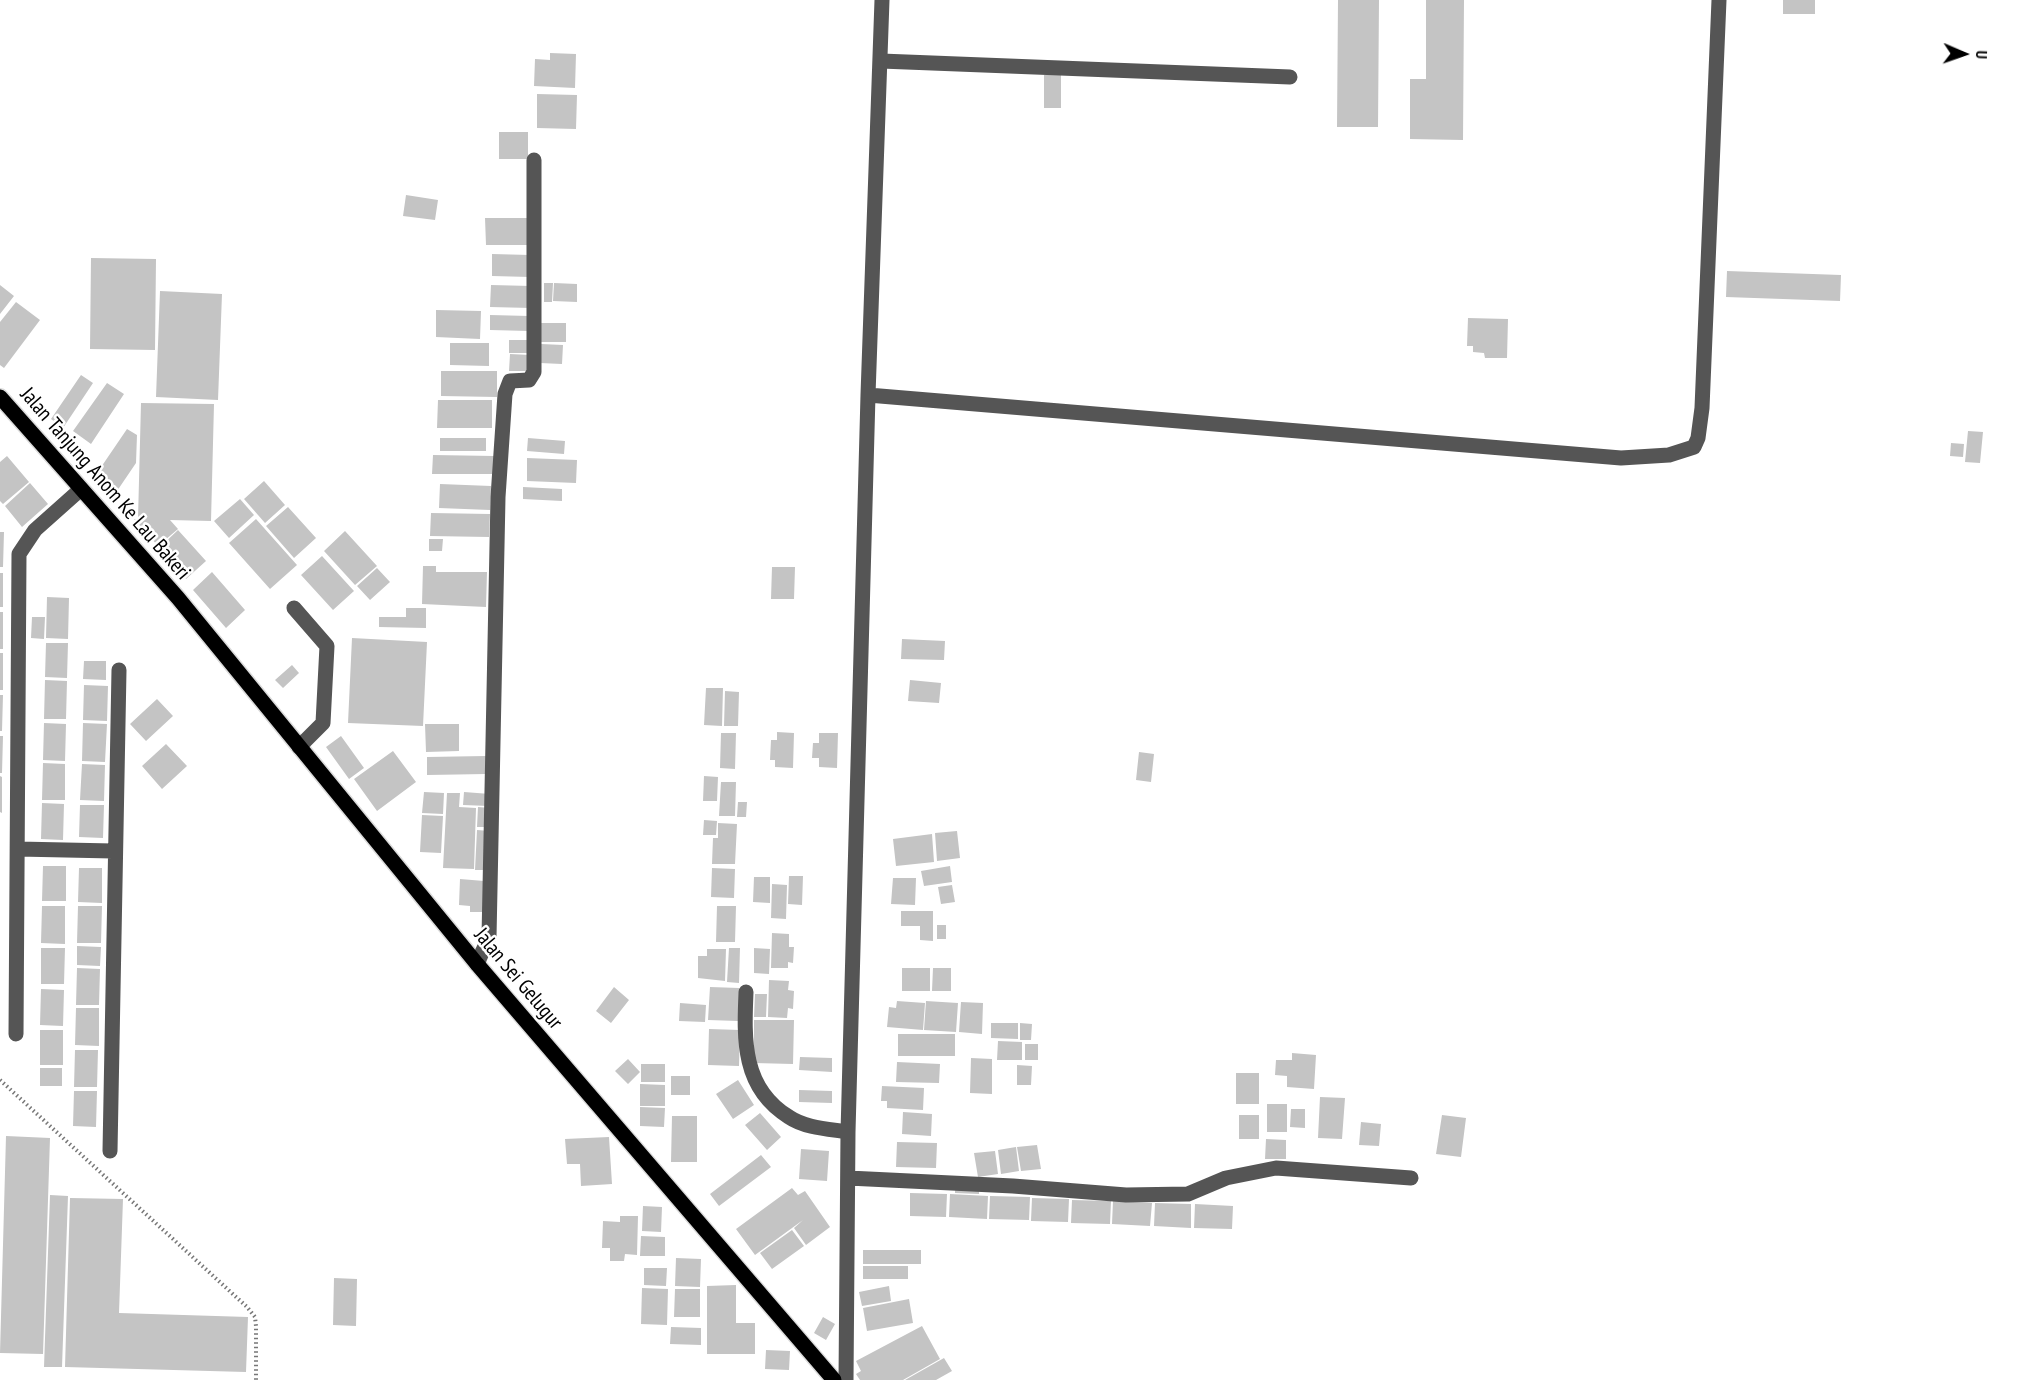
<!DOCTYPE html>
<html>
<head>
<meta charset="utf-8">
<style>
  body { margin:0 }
  #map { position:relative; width:2018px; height:1380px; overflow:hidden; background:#fff; font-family:"PT Sans Narrow",sans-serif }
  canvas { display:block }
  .north { position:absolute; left:1934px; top:24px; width:60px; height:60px; -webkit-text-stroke:4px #fff; paint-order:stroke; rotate:92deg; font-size:16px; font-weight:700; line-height:24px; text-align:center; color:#000 }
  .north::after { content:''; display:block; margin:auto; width:21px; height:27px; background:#000; clip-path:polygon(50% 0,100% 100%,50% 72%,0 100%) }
</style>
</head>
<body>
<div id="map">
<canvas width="2018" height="1380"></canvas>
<div class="north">U</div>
</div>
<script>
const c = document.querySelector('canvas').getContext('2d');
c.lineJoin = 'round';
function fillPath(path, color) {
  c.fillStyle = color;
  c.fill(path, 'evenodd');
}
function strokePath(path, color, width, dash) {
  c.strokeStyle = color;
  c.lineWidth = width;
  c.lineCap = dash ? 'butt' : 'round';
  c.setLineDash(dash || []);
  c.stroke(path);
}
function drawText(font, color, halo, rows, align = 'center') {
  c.font = font + ' "PT Sans Narrow",sans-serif';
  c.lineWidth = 5;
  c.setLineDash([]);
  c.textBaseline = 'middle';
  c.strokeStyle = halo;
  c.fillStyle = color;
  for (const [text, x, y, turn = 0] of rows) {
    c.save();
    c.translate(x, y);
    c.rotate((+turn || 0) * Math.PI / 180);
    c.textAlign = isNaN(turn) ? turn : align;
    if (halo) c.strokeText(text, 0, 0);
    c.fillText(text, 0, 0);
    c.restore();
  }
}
const building = new Path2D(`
  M1338,0h41l-1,127h-41z
  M1426,0h38l-1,140 -53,-1v-60h16z
  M1783,0h32v14h-32z
  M550,53l26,1 -1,34 -41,-2 1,-27 15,1z
  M1044,75h17v33h-17z
  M537,94l40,1 -1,34 -39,-1z
  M499,132h29v27h-29z
  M406,195l32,5 -3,20 -32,-4z
  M485,218h43v27h-42z
  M492,254l38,1v22l-38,-1z
  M91,258l65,1 -1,91 -65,-1z
  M1727,271l114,4 -1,26 -114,-4z
  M544,283h9l-1,19h-8z
  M554,283l23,1v18l-24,-1z
  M0,285l14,11 -14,18z
  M491,285l40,1v22l-41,-1z
  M160,291l62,3 -4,106 -62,-3z
  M16,302l24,18 -36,48 -4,-3v-43z
  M436,310l45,1 -1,28 -44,-2z
  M490,315l39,1v15l-39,-1z
  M1468,318l40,1 -1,39h-22l-1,-5 -11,-1v-6h-6z
  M540,323h26v19h-26z
  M509,340h21v13h-21z
  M450,343h39v23l-39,-1z
  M541,344l22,1 -1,19 -22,-1z
  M510,354l20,1v16h-21z
  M441,371h56v26l-56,-1z
  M81,375l12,8 -30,45 -12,-9z
  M107,383l17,11 -33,50 -18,-13z
  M438,400h54v28h-55z
  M141,403l73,1 -3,117 -41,-1 8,9 -20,17 -24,-27h4z
  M127,429l10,6 -1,28 -19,28 -22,-15z
  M1968,431l15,1 -3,31 -15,-1z
  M440,438h46v13h-46z
  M528,438l37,3 -1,13 -37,-3z
  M1951,443l13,1 -1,13 -13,-1z
  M433,455l61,1v18h-62z
  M7,456l22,26 -26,22 -3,-3v-39z
  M527,458l50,2 -1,23 -49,-2z
  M264,481l21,24 -20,18 -21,-24z
  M30,483l18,21 -26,23 -17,-21z
  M440,484l51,2 -1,24 -51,-2z
  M523,487l39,2v12l-39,-2z
  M240,499l14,16 -25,23 -15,-17z
  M288,507l28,31 -22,20 -28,-32z
  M431,513l59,1 -1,23 -59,-1z
  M256,519l41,46 -27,24 -41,-46z
  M178,530l28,31 -20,18 -27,-31z
  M345,531l32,35 -22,19 -31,-34z
  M0,532h4l-1,35h-3z
  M429,539h14l-1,12h-13z
  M322,556l32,35 -21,19 -32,-35z
  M423,566h13v6h51l-1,35 -64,-3z
  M772,567h23l-1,32h-23z
  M377,568l13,14 -20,18 -13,-14z
  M212,572l33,38 -19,18 -33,-38z
  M0,573h3v34h-3z
  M47,597l22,1 -1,41 -22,-1z
  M406,608h20v20l-47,-1v-10h27z
  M0,612h3v37h-3z
  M32,617h13l-1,22 -13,-1z
  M352,638l75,4 -4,84 -75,-3z
  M902,639l43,2 -1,19 -43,-1z
  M46,643h22l-1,35 -22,-1z
  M0,653h3v37h-3z
  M84,661h22v19l-23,-1z
  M292,665l7,8 -16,15 -8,-8z
  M45,680l22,1 -1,38h-22z
  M910,680l31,3 -2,20 -31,-2z
  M84,685l24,1 -1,35 -24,-1z
  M706,688h17l-1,38 -18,-1z
  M725,691l14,1 -1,34h-14z
  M0,695h3l-1,36h-2z
  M157,699l16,17 -27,25 -16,-17z
  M44,723l22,1 -1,37 -22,-1z
  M83,723l24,1 -2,38 -23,-1z
  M425,724h34v27l-33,1z
  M777,732l17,1 -1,35 -18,-1v-7h-5l1,-20h6z
  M721,733h15l-1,36 -15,-1z
  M819,733h19l-1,35 -18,-1v-9h-7l1,-15h6z
  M0,736h3l-1,37h-2z
  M341,736l23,32 -15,11 -23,-32z
  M166,744l21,22 -25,23 -20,-23z
  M393,751l23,31 -39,29 -23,-32z
  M1139,752l15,2 -3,28 -15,-2z
  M486,756v18l-59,1v-18z
  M43,763l22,1v36h-23z
  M82,764l23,1 -1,36 -24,-1z
  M0,776l2,1v36l-2,-1z
  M704,776l14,1 -1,24h-14z
  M721,782h15l-1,34h-16z
  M424,792l20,1 -1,21 -21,-1z
  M464,792l26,2 -1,12 -26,-1z
  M447,793h13l-1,14 17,1 -2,61 -31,-1z
  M738,802h9l-1,15h-9z
  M42,803l22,1 -1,36 -22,-1z
  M80,805h24l-1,33 -24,-1z
  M478,807l12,1 -1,19h-12z
  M422,815l21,1 -2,37 -21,-1z
  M704,820l13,1 -1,14h-13z
  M718,823l19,1 -2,40h-23l1,-26h5z
  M477,830l13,1 -2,39h-13z
  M957,831l3,27 -23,3 -2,-28z
  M932,834l2,28 -38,4 -3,-27z
  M43,866h23v35h-24z
  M950,866l2,16 -28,4 -3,-15z
  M79,868h23v35l-24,-1z
  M712,868l23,1 -1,29 -23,-1z
  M789,876h14l-1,29 -14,-1z
  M754,877h16v26l-17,-1z
  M893,878h23l-1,27 -24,-1z
  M460,879l24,2 -1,31h-13v-6l-11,-1z
  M772,884l15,1 -1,34 -15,-1z
  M952,885l3,17 -14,2 -3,-17z
  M42,906h23v38l-24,-1z
  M78,906h24l-1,37h-24z
  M717,906h19l-1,36h-19z
  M901,911h32v30l-13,-1v-14h-19z
  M937,925h9v14h-9z
  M772,933l17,1v13h5l-1,16 -5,-1v6h-17z
  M77,946l24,1 -1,19 -23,-1z
  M41,948h24l-1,36h-23z
  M729,948h11l-1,35 -12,-1z
  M754,948l16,1 -1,25 -15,-1z
  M707,949h19l-1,32 -27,-3v-22h9z
  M77,968l23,1 -1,36h-23z
  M902,968h28v23h-28z
  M933,968h18v23h-19z
  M769,980l20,1 -1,9 6,1 -1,18 -5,-1 -1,10 -19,-1z
  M614,987l15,13 -18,23 -15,-12z
  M710,987l29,1 -1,33 -30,-1z
  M41,989l23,1 -1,36 -23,-1z
  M755,994h12l-1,23h-12z
  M897,1001l28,2 -2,27 -36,-3 2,-20 7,1z
  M926,1001l32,2 -2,29 -32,-2z
  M961,1002l22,1 -1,31 -23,-2z
  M680,1003l26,2 -1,17 -26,-1z
  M76,1008h23v38l-24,-1z
  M754,1020h40l-1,44 -39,-1z
  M991,1023h27v16l-27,-1z
  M1020,1023l12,1 -1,16h-11z
  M709,1029l31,1 -1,36 -31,-1z
  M40,1030h23v35h-23z
  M898,1034h57v22h-57z
  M998,1041l24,1v18h-25z
  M1025,1044h13v16h-13z
  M75,1050h23l-1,37h-23z
  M1292,1053l24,2 -2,34 -27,-2v-11l-12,-1 1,-15h16z
  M800,1057l32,1v14l-33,-2z
  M971,1058l21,1v35l-22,-1z
  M628,1059l12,13 -12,12 -13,-13z
  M897,1062l43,2 -1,19 -43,-1z
  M641,1064h24v18h-24z
  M1017,1065l15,1 -1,19h-14z
  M40,1068h22v18h-22z
  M1236,1073h23v31h-23z
  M671,1076h19v19h-19z
  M738,1080l16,25 -21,14 -17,-25z
  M640,1084l25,1v21h-25z
  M882,1086l42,2 -1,22 -36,-2v-7h-6z
  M799,1090l33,1v12l-33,-1z
  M74,1091h23l-1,36 -23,-1z
  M1320,1097l25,1 -3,41 -24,-1z
  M1267,1104h20v28h-20z
  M640,1107l25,1 -1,19 -24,-1z
  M1291,1109h14v19l-15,-1z
  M903,1112l29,2 -1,22 -29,-2z
  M760,1113l21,24 -14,13 -22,-25z
  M1239,1115h20v24h-20z
  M1442,1115l24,3 -5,39 -25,-3z
  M672,1116h25v46h-26z
  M1361,1122l20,2 -2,22 -20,-1z
  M6,1136l44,2 -7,216 -43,-1z
  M609,1137l3,47 -31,2 -1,-22h-13l-2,-25z
  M1266,1139l20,1v19h-21z
  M897,1142l40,1 -1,25 -40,-1z
  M1037,1145l4,24 -20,2 -4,-24z
  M1016,1147l3,24 -18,3 -3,-24z
  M801,1149l28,2 -2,30 -28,-2z
  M995,1151l3,23 -20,3 -4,-24z
  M761,1155l10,12 -52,39 -9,-12z
  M955,1186l24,1v7l-24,-1z
  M792,1188l6,7 7,-4 25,36 -24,18 -12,-17 9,-8 -48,35 -19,-26z
  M910,1193l37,1 -1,23 -36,-1z
  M950,1194l38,2 -1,23 -38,-2z
  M50,1195l18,1 -6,171h-18z
  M990,1196l40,1 -1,23 -40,-1z
  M70,1198l53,1 -4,114 129,4 -2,55 -181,-5z
  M1032,1198l37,1 -1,23 -37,-1z
  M1072,1200l39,1 -1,23 -39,-1z
  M1113,1201l39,2 -2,23 -38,-2z
  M1155,1203l36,1v24l-37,-2z
  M1195,1204l38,2 -1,23 -38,-1z
  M643,1206l19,1 -1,25 -19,-1z
  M620,1216h18l-1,39 -12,-1 -1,7h-14v-13h-8l1,-27 17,1z
  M792,1230l12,16 -32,23 -12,-16z
  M641,1236l24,1v19h-25z
  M863,1250h58v14h-58z
  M676,1258l25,1 -1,28 -25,-1z
  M863,1266h45v13h-45z
  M644,1268h23l-1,18 -22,-1z
  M334,1278l23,1 -1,47 -23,-1z
  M736,1285v38h19v31h-48v-68z
  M889,1286l2,15 -29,5 -3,-14z
  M642,1288l26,1 -1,36 -26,-1z
  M675,1289h25v28h-26z
  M909,1299l4,24 -46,8 -4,-23z
  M823,1317l12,7 -9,16 -12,-7z
  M922,1326l18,33 -37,21h-43l-4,-6 5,-3 -5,-10z
  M671,1327l30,1v17l-31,-1z
  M766,1350l24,1 -1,19 -24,-1z
  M944,1358l8,13 -16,9h-31z`);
const path = new Path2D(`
  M0,1080l247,227 8,10 1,9v54`);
const minor = new Path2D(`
  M881,61l409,16
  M868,395l753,63 48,-3 25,-8 4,-9 4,-30 17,-408
  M294,608l33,38 -4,77 -24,24
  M18,849l95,2
  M477,964l12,-27 9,-440 7,-103 5,-13 19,-1 5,-8v-212
  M746,992c-2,48 -4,96 43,125 16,11 40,12 59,15
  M16,1034l3,-480 16,-24 46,-41
  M110,1151l9,-481
  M848,1178l165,8 113,9 62,-1 38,-16 50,-10 135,10
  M846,1380l2,-248 20,-737 14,-395`);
const major = new Path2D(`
  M0,397l178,201 299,366 357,416`);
const streetNames = [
  ["Jalan Tanjung Anom Ke Lau Bakeri",105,484,49],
  ["Jalan Sei Gelugur",518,979,50]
];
fillPath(building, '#c4c4c4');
strokePath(major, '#dbdbdb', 18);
strokePath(path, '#777', 4, [1.5, 3]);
strokePath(minor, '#555', 15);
strokePath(major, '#000', 15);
drawText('21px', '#000', '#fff', streetNames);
</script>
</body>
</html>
